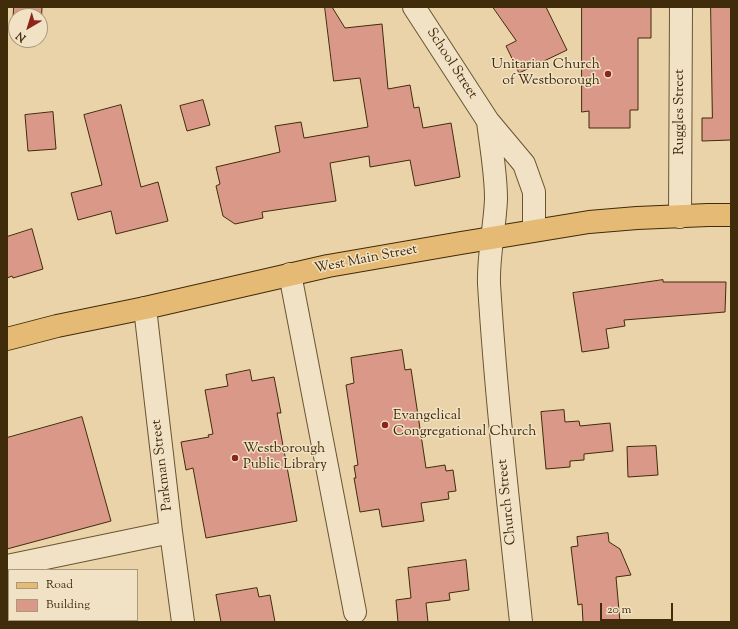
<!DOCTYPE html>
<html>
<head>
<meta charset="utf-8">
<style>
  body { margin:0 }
  #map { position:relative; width:738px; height:629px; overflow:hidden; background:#ead3a8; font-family:"Sorts Mill Goudy",serif }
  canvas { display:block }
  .frame { position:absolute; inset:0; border:8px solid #402b0a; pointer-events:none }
  .legend { position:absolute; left:8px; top:569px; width:130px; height:52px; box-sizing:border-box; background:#f1e2c6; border:1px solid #aa997b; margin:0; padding:5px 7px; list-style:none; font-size:12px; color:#402b0a }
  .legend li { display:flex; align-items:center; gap:8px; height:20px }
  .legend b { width:20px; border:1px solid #aa997b }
  .north { position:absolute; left:8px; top:8px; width:40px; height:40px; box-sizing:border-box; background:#f1e2c6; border:1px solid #aa997b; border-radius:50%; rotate:218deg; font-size:11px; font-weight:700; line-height:16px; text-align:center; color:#402b0a }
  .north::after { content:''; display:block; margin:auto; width:14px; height:18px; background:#8f2418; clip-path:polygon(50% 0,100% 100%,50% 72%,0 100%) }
  .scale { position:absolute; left:600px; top:603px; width:73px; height:18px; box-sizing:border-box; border:2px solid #402b0a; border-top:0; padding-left:5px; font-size:12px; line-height:14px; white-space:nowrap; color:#402b0a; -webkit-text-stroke:3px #f1e2c6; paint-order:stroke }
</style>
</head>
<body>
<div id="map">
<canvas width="738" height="629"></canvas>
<div class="frame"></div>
<ul class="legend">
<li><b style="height:5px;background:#e5ba74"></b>Road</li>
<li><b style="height:11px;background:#da9988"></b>Building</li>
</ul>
<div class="north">N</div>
<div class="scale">20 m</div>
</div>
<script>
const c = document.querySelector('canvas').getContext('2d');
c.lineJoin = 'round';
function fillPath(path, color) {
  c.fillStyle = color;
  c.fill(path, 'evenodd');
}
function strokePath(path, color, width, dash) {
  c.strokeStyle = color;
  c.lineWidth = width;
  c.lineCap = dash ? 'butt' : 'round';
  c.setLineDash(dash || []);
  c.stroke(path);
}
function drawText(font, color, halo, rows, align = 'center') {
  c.font = font + ' "Sorts Mill Goudy",serif';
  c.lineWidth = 3;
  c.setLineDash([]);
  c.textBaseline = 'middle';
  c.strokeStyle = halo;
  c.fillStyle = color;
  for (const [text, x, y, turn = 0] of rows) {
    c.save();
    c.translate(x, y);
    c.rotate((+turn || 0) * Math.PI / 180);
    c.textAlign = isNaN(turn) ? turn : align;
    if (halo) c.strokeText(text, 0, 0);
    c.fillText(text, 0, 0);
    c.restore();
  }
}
const building = new Path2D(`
  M14,7h28l-1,21h-1v-12h-24v11h-3z
  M325,7h7l13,21 37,-4 6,65 22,-4 4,23 5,-1 4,21 28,-5 9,54 -45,9 -5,-26 -40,7 -1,-11 -39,7 6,38 -74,11 1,6 -28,6 -12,-8 -7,-30 4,-2 -4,-17 64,-15 -5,-26 26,-4 3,16 64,-11 -8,-49 -26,3z
  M493,7h53l21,43 -48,23 -13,-27 10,-5z
  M582,7h69v31h-13v72h-8v18h-41v-17l-7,1z
  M711,7h20v133l-29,1v-23h10z
  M203,100l7,25 -23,6 -7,-25z
  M121,105l20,82 17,-5 10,39 -52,13 -5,-23 -33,9 -7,-27 31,-8 -18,-70z
  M53,112l3,37 -28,2 -3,-36z
  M32,229l11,40 -30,9 -1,-2 -5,2v-41z
  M663,280v2h63l-1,30 -101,8 1,6 -19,3 3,19 -27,4 -9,-59z
  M402,350l3,20 6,-1 15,99 19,-3 1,6 7,-1 3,21 -8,1 1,7 -28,4 3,18 -42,6 -3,-18 -19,3 -6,-34h2l-2,-12 4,-1 -12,-80 8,-2 -3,-25z
  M250,370l2,11 22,-4 7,36h-4l20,108 -91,17 -13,-70 -7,2 -5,-28 28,-5 -1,-2 5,-1 -8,-44 23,-4 -2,-11z
  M564,410l1,12 14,-1 1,5 30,-3 3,28 -29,3v6l-14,1v6l-24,2 -5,-57z
  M82,417l29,104 -104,28v-111z
  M656,446l2,29 -30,2 -1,-30z
  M608,533l1,9 11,7 11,26 -15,2 4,45h-37l-1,-18 -4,1 -7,-58 7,-1 -1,-9z
  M466,560l3,30 -20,3 1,7 -24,3 2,19h-30l-2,-22 15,-2 -3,-30z
  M257,588l2,9 11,-2 5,27h-54l-5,-27z`);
const minor = new Path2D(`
  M414,7l74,114 36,43 10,28v38
  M488,121c3,26 8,52 8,78 -1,28 -8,56 -7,85 7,113 20,225 32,338
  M680,217l1,-210
  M290,274l65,338
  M145,308l26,224 12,90
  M7,566l164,-34`);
const major = new Path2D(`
  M7,339l50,-13 88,-18 183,-42 133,-23 128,-21 48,-4 71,-3h23`);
const markers = [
  [608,74,4,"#8f2418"],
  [385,425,4,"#8f2418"],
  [235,458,4,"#8f2418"]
];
const streetNames = [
  ["School Street",451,64,57],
  ["Ruggles Street",681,112,-90],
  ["West Main Street",366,260,-11],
  ["Parkman Street",163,465,-97],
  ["Church Street",508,502,-96]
];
const poiNames = [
  ["Unitarian Church",600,66,"right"],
  ["of Westborough",600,82,"right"],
  ["Evangelical",393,417],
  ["Congregational Church",393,433],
  ["Westborough",243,450],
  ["Public Library",243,466]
];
fillPath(building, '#da9988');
strokePath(building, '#402b0a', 1);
strokePath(minor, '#6a5532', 24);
strokePath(major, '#402b0a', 24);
strokePath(minor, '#f1e2c6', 22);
strokePath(major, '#e5ba74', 22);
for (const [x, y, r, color] of markers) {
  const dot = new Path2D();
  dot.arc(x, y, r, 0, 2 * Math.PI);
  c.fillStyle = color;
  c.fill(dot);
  strokePath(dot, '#f1e2c6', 1.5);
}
drawText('14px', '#402b0a', '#f1e2c6', streetNames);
drawText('14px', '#402b0a', '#f1e2c6', poiNames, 'left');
</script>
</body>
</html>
